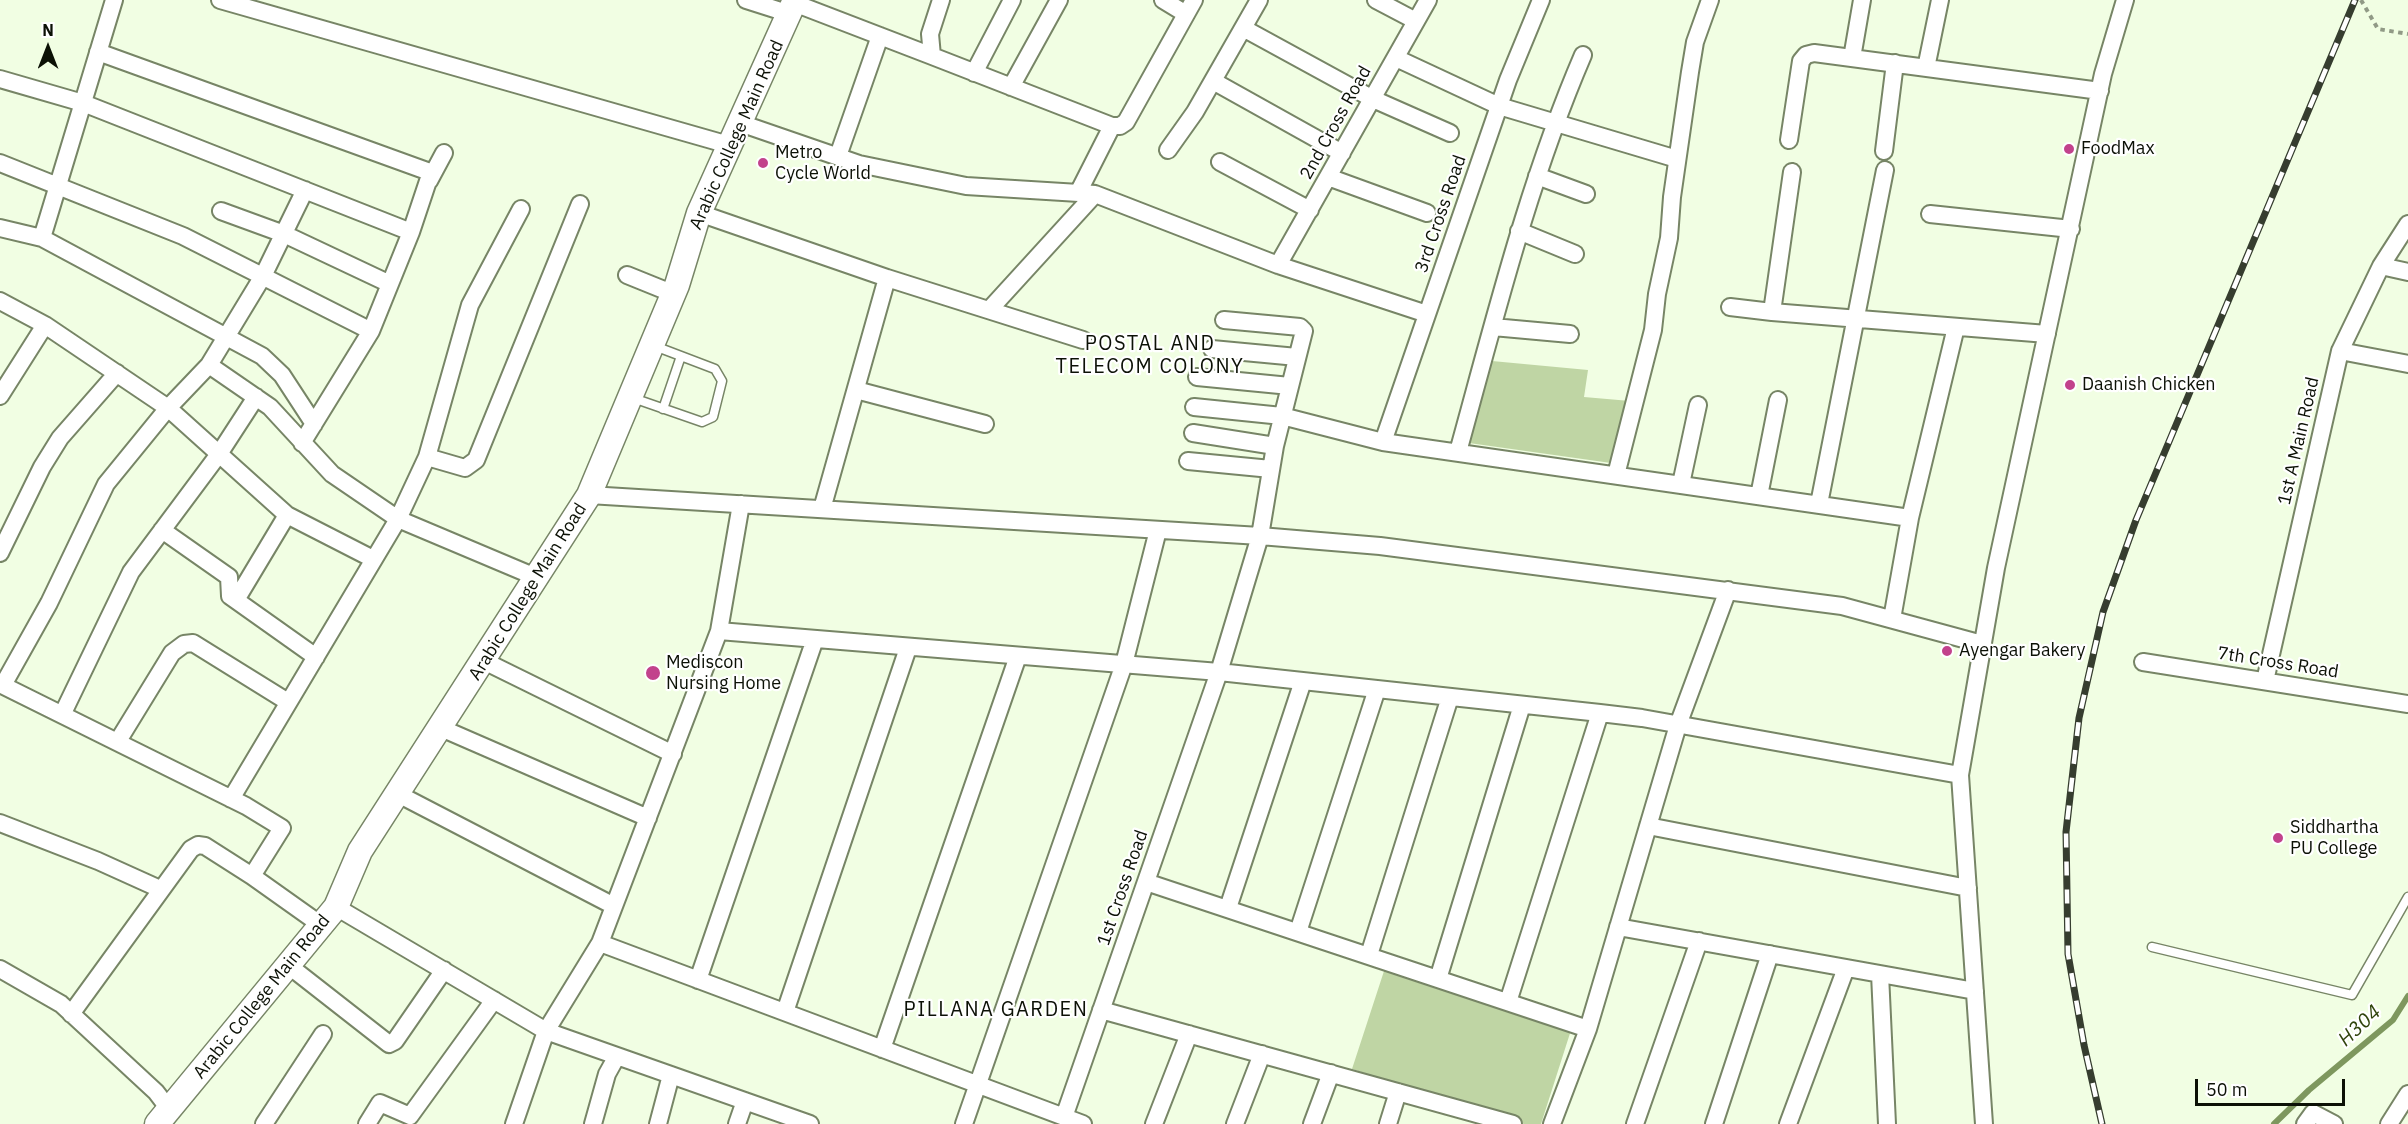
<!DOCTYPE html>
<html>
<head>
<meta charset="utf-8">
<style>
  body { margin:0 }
  #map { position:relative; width:2408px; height:1124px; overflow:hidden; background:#f1fee3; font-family:"IBM Plex Sans",sans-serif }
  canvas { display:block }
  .north { position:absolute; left:18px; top:18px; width:60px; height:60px; -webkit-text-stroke:4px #fff; paint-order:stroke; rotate:0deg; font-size:16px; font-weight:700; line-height:24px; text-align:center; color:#0c1106 }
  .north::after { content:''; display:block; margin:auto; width:21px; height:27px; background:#0c1106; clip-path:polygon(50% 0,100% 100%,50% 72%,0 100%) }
  .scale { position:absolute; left:2195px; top:1079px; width:150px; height:27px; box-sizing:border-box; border:3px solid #0c1106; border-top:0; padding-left:8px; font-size:18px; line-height:21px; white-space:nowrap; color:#0c1106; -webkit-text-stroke:4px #fff; paint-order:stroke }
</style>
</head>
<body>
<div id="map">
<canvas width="2408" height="1124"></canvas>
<div class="north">N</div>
<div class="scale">50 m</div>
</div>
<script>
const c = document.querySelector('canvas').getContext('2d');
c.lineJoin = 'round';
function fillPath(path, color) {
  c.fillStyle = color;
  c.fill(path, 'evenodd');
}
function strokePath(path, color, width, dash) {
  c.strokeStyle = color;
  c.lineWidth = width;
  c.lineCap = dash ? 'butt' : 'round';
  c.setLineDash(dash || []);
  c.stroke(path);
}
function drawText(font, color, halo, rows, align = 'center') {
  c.font = font + ' "IBM Plex Sans",sans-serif';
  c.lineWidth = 4.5;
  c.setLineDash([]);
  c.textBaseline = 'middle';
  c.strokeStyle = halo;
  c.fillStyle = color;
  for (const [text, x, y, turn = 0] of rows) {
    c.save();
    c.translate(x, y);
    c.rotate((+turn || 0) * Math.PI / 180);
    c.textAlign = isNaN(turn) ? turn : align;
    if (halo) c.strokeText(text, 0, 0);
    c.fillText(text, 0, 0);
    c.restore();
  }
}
const green = new Path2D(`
  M1492,361l96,9 -4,27 46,4 -19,62 -142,-20z
  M1385,968l187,59 -31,97h-17l-172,-55z`);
const stream = new Path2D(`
  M2274,1124l35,-34 84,-70 15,-24`);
const path = new Path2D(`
  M2361,0l17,29 30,5`);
const lane = new Path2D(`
  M633,398l69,24 11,-5 9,-36 -7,-12 -63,-24
  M663,409l18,-53
  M2152,947l200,48 56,-98`);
const street = new Path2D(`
  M220,0l509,145
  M746,0l44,14
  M1163,0l23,14
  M1376,0l40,21
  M794,3l138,53 -2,-22 11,-34
  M1243,28l130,71 77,34
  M98,52l329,119 3,4 -19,57 -40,99 -69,112
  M932,56l180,70h8l6,-4 68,-122
  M1396,58l103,48 178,53
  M1852,58l10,-58
  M1926,68l14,-68
  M974,73l38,-73
  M0,79l83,24 328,129
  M1213,81l129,72
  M1011,87l48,-87
  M740,123l119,41 107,22 129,8
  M1789,140l12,-79 5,-6 8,-2 286,38
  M1168,150l27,-38 64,-112
  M1884,151l11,-88
  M838,156l42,-120
  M1220,162l90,48
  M0,163l183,73 188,95
  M1792,172l-20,140 275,22
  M1537,176l49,18
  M1328,177l99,36
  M429,181l15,-28
  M1078,193l34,-67
  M221,211l63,23 106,50
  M699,213l188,65
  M1930,214l141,15
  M0,228l42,10 220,118 20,19 32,49
  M1519,231l56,23
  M42,238l72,-238
  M1278,265l150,-265
  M2381,266l27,6
  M627,275l47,19
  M0,301l45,24 123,83 119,107 86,44
  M1730,307l42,5
  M990,309l105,-115 183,71 149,49
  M1493,327l77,7
  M1212,349l85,8
  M2340,351l68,13
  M209,365l61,42 62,67 66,45 140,59
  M1197,377l93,9
  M856,390l129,34
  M0,396l45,-71
  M1194,407l88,9 101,26 527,76 -18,101
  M1193,433l82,13
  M1383,442l125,-362 33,-80
  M1458,452c37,-134 70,-269 125,-397
  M427,457l38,11 11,-8 104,-256
  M1188,461l83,8
  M1616,475l37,-145 4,-36 12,-56 3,-41 18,-125 5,-30 15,-42
  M1681,484l17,-79
  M589,495l671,41 120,10 462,60 140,38
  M1759,496l19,-96
  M741,504l-22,127 500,41 381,41 42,5 318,57
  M1819,504l66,-334
  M822,509l65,-231 196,62
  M1910,518l46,-191
  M162,530l67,47 1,19 86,61
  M0,553l42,-86 18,-29 57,-65
  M236,600l51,-85
  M484,661l189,93
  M2143,662l265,42
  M2265,681l75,-330 41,-85 27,-42
  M0,684l246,122 36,22 -30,48 69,49
  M3,685l46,-82 57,-119 62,-76 41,-43 54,-89 42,-86
  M63,713l68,-141 88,-118 37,-57
  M441,728l207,90
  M118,741l54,-88 12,-9 9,-1 95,59
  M398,794l216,112
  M231,799l167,-280 29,-62 43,-152 51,-96
  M0,823l98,38 62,28
  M1648,826l320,62
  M1146,882l442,147
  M336,907l210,124 264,93
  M1228,908l75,-227
  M1618,927l357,64
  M1298,932l79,-243
  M600,943l483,181
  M1369,955l81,-258
  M288,965l101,79 6,-3 49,-71
  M0,969l61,35 95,88 13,17
  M1880,974l7,150
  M1438,979l84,-274
  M698,980l117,-341
  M1508,1002l92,-289
  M1101,1010l412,114
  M785,1012l123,-364
  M71,1014l120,-165 7,-4 7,1 47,30
  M882,1049l136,-393
  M1064,1117l155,-445 41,-136 15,-90 29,-115 -4,-4 -76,-7
  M264,1124l59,-90
  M367,1124l13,-21 30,13 84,-116
  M514,1124l32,-93 54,-88 119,-312
  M593,1124l14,-50 10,-18
  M658,1124l13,-49
  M737,1124l8,-23
  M964,1124l160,-460 34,-134
  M1154,1124l35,-90
  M1235,1124l27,-70
  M1312,1124l19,-51
  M1388,1124l10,-32
  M1552,1124l36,-95 90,-304 50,-135
  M1635,1124l64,-183
  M1714,1124l56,-170
  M1788,1124l58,-156
  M1984,1124l-24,-349 36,-207 107,-494 22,-74
  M2305,1124l8,-11 21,11
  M2389,1124l19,-30`);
const secondary = new Path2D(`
  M157,1124l179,-217 24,-56 229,-356 88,-210 22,-72 96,-213`);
const rail = new Path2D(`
  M2102,1124l-18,-79 -16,-91 -2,-122 13,-114 24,-106 33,-92 219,-520`);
const markers = [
  [2069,149,6,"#c2428c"],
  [763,163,6,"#c2428c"],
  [2070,385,6,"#c2428c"],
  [1947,651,6,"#c2428c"],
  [653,673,8,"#c2428c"],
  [2278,838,6,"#c2428c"]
];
const streetNames = [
  ["2nd Cross Road",1336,123,-61],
  ["Arabic College Main Road",737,135,-66],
  ["3rd Cross Road",1441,214,-71],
  ["1st A Main Road",2299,441,-77],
  ["Arabic College Main Road",528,592,-58],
  ["7th Cross Road",2278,663,9],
  ["1st Cross Road",1123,888,-71],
  ["Arabic College Main Road",262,997,-51]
];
const poiNames = [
  ["FoodMax",2081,149],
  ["Metro",775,153],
  ["Cycle World",775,174],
  ["Daanish Chicken",2082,385],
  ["Ayengar Bakery",1959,651],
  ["Mediscon",666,663],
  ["Nursing Home",666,684],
  ["Siddhartha",2290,828],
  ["PU College",2290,849]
];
const neighbourhoodNames = [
  ["POSTAL AND",1150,344],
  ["TELECOM COLONY",1150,367],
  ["PILLANA GARDEN",996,1010]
];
const waterNames = [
  ["H304",2360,1026,-43]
];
fillPath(green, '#bfd5a4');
strokePath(stream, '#7e975e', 6);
strokePath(lane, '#778566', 11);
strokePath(street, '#778566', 20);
strokePath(secondary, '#778566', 27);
strokePath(path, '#919a86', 4, [4.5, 4.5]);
strokePath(lane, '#fff', 8);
strokePath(street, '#fff', 16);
strokePath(secondary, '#fff', 24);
strokePath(rail, '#363d2f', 7);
strokePath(rail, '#fff', 4.5, [14]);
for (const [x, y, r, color] of markers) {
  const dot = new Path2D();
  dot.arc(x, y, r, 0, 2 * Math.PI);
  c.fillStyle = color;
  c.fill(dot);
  strokePath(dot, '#fff', 2);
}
drawText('18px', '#0c1106', '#fff', streetNames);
drawText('18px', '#0c1106', '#fff', poiNames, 'left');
c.letterSpacing = '1.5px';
drawText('20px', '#0c1106', '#fff', neighbourhoodNames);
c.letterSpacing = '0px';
drawText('italic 20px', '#31450d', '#fff', waterNames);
</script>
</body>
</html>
